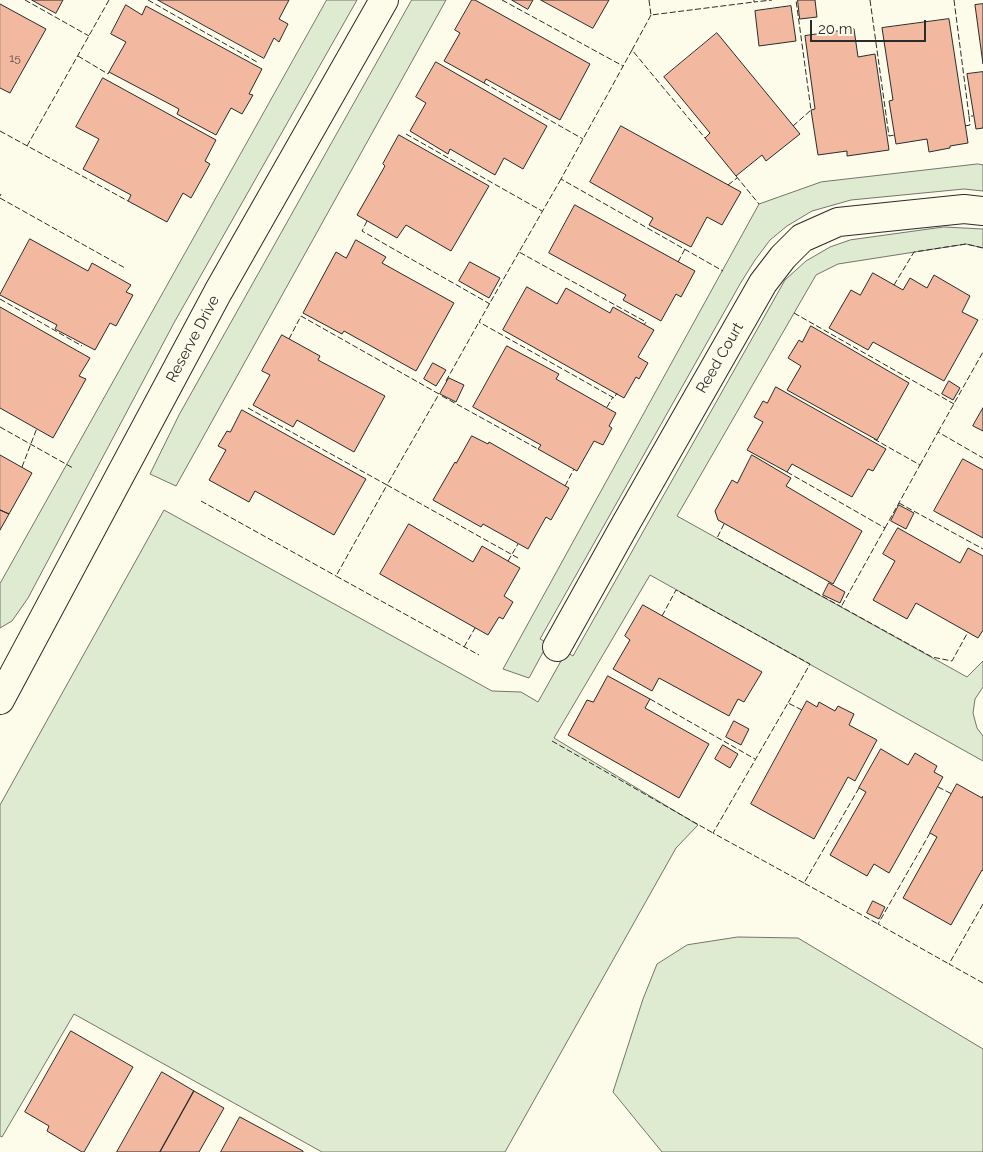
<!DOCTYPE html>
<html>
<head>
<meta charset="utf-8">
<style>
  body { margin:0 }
  #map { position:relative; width:983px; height:1152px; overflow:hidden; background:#fdfbea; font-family:Raleway,sans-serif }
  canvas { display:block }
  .scale { position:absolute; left:810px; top:20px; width:116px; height:22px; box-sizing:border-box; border:2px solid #2b2b2b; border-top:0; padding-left:6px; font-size:15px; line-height:18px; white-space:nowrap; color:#2b2b2b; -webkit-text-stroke:4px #fdfbea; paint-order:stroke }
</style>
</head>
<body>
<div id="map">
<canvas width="983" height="1152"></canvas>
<div class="scale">20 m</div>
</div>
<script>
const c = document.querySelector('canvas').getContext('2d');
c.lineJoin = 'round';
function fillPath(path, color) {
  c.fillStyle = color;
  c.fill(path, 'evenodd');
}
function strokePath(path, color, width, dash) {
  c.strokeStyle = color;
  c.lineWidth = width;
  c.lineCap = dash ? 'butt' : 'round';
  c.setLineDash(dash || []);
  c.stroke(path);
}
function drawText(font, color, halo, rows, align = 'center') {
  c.font = font + ' Raleway,sans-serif';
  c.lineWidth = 4;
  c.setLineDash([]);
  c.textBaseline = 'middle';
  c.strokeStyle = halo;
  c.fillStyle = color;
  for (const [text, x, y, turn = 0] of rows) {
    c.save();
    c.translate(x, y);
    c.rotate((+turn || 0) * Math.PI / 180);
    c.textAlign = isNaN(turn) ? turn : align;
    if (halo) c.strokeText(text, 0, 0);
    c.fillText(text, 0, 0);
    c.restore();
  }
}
const green = new Path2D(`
  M327,0h30l-182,321 -147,277 -16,23 -12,7v-44z
  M412,0h34l-270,486 -26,-12 29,-59z
  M978,164l5,1v26l-19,-2 -113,11 -39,11 -25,15 -17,14 -15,20 -15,24 -200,355 8,4 -19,35 -26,-9 256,-465 62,-22z
  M944,227l39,2v19l-17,-4 -128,20 -22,11 -139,241 290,161 16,-16v26l-8,12 -2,14 4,15 6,8v25l-333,-186 -96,163 144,87 -22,23 -171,304h-183l-248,-138 -72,123 -2,-1v-331l164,-295 328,181 29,1 17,10 28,-50 7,4 212,-376 21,-19 24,-14 20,-7z
  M738,937l60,1 185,111v103h-321l-49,-60 30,-93 14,-35 30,-19z`);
const building = new Path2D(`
  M32,0h31l-7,13z
  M158,0h131l-10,19 9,5 -9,18 -5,-4 -10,20z
  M472,0h3l115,64 -30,56 -74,-41 -2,4 -40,-22 16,-28 -5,-3z
  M512,0h21l-5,9z
  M541,0h68l-16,28z
  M798,0h17l2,17 -17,2z
  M0,4l46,25 -36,64 -10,-5z
  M983,4v60l-8,-59z
  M126,5l16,10 4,-9 116,63 -13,25 4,1 -11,19 -11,-6 -15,27 -39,-21 2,-5 -70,-37 17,-30 -15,-8z
  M791,6l5,35 -37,5 -4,-35z
  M949,19l19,124 -18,3v2l-21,4 -2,-13 -31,5 -7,-43 4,-1 -11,-72z
  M854,29l4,28 17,-3 14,96 -42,6v-5l-29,4 -7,-45 4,-1 -10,-73z
  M717,33l83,101 -34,27 -4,-6 -26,21 -31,-38 5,-5 -46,-56z
  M436,62l111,64 -24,43 -19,-11 -9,17 -45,-26 -2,5 -38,-23 16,-28 -10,-6z
  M983,72v56l-7,1 -9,-55z
  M103,78l113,62 -11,21 5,3 -19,34 -8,-5 -16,29 -39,-21 3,-6 -48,-26 16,-30 -23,-12z
  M621,126l120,66 -19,33 -15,-8 -16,30 -42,-22 4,-7 -63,-36z
  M399,135l90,51 -38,65 -45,-26 -9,13 -40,-23 28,-49 -2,-2z
  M575,205l120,66 -14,26 -5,-3 -15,27 -38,-21 3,-5 -77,-42z
  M30,239l58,32 4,-8 39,22 -5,7 7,3 -17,31 -6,-3 -15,27 -40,-21 2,-4 -57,-30z
  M356,240l30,17 -4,6 72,40 -38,68 -72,-40 -2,3 -39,-21 33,-61 10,6z
  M470,262l30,16 -11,20 -30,-17z
  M873,273l30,17 7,-12 17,10 7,-13 36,21 -8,16 16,8 -34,61 -71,-39 -5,8 -39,-22 22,-38 9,5z
  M527,287l30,17 9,-16 44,25 3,-6 41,23 -16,27 10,6 -9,16 -3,-2 -12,21 -121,-68z
  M0,307l90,51 -11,18 7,3 -33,59 -53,-30z
  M811,326l98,57 -32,57 -90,-50 14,-24 -13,-8 11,-18 3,2z
  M282,335l38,21 -2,4 67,36 -31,56 -57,-32 -4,7 -40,-22 17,-30 -8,-4z
  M507,346l52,28 -3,5 60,34 -7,13 3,2 -9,17 -9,-4 -17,30 -39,-22 3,-4 -68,-38z
  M433,363l13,7 -10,16 -12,-7z
  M449,378l15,7 -8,17 -16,-8z
  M949,381l11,7 -7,12 -11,-6z
  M776,387l110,62 -13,22 -5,-2 -16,28 -60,-33 -5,8 -40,-22 16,-28 -9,-5 9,-16 4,2z
  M983,408v23l-10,-5z
  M242,410l124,69 -32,56 -79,-44 -6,11 -40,-22 17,-30 -8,-4 9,-15 3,1z
  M472,436l16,8 1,-2 80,46 -18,32 -5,-3 -18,32 -45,-25 -2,3 -48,-27 22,-38 1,1z
  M0,455l32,18 -23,41 -9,-4z
  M752,455l39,23 -5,8 76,45 -29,53 -115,-64 -3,-9 17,-31 5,3z
  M963,459l20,11v68l-49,-27z
  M899,505l15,8 -8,16 -15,-8z
  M0,510l9,4 -9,16z
  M409,524l64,38 9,-16 38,22 -16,28 9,6 -10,17 -4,-2 -11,18 -108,-61z
  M898,528l62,35 8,-15 15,8v74l-5,8 -62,-35 -9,16 -34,-19 22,-39 -12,-7z
  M829,583l16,9 -5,11 -17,-8z
  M643,605l119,67 -18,30 -6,-3 -9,17 -70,-38 -7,13 -39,-22 17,-29 -5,-4z
  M608,676l42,23 -5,9 64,36 -30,54 -111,-63 19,-35 6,2z
  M807,701l10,6 2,-5 16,9 3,-5 16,8 -5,11 28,15 -22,41 -7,-4 -34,62 -63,-35z
  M734,721l15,8 -8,16 -15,-8z
  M723,745l15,9 -8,14 -15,-9z
  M881,749l27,16 7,-12 22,13 -3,6 9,5 -54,96 -15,-9 -7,12 -37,-21 36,-63 -7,-4z
  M957,784l25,14 1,-2v75l-1,-1 -31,55 -48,-27 34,-61 -7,-4z
  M873,901l12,6 -6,12 -12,-6z
  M71,1031l62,36 -49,85h-2l-35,-21 2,-5 -24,-14z
  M162,1072l32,19 -34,61h-43z
  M194,1091l30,17 -25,44h-39z
  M240,1117l63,34v1h-82z`);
const minor = new Path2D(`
  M557,647l68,-122 138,-242 20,-26 19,-19 36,-16 126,-13 19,2
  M0,700l218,-408 166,-292`);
const fence = new Path2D(`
  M25,0l64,36
  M148,0l109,62
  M502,0l121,66
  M649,0l2,15 103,-13
  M754,0v2l18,-2
  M870,0l19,136 6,-1
  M954,0l15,116h4
  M651,15l-19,35 73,88
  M632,50l-71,129 162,92
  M78,56l30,18 1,-2
  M484,83l99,56
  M793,126l18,-16 -15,-110
  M965,126l5,-1 -1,-9
  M0,131l128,70
  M406,134l136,77
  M27,146l82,-146
  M736,176l23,28
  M561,179l-42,73 127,70 -2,3
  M728,185l9,-7
  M0,196l1,-2
  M0,198l125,70
  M367,221l-5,10 128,73
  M519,252l-40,70 135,76 3,-5
  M678,262l7,-13
  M894,285l20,-33 52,-8 17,4
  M0,299l82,47
  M794,313l160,91
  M289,339l12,-23 138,78 -52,91 131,73
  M446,381l33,-59
  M442,396l96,53
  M607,407l6,-10
  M248,408l139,77 -51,91 143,79
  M0,427l73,41
  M938,432l45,-80
  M874,439l46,26 -35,63
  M920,465l18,-33 45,26
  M22,467l15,-39
  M787,472l98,56 -44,79
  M565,486l9,-17
  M201,501l135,75
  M899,503l84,46
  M724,524l-7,14 215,119 20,4 16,-29
  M508,561l10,-17
  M662,616l14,-26 134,74 -22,39
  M464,647l11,-19
  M650,699l105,60
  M802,710l-14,-7 -75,130 91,50
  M552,741l161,92
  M938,787l14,7
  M859,788l-55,95 74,41
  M930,833l-52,91 71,40
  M983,904l-34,60 34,19`);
const numberNames = [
  ["15",15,58]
];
const streetNames = [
  ["Reserve Drive",193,339,-62],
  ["Reed Court",720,358,-60]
];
fillPath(green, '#deebd1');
strokePath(green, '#74746e', 1);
fillPath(building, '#f2b8a0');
strokePath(building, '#2b2b2b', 1);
strokePath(minor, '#2b2b2b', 30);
strokePath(minor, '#fdfbea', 28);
strokePath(fence, '#2b2b2b', 1, [6, 2.5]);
drawText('12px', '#5d4e48', null, numberNames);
drawText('15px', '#2b2b2b', '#fdfbea', streetNames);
</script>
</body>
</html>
